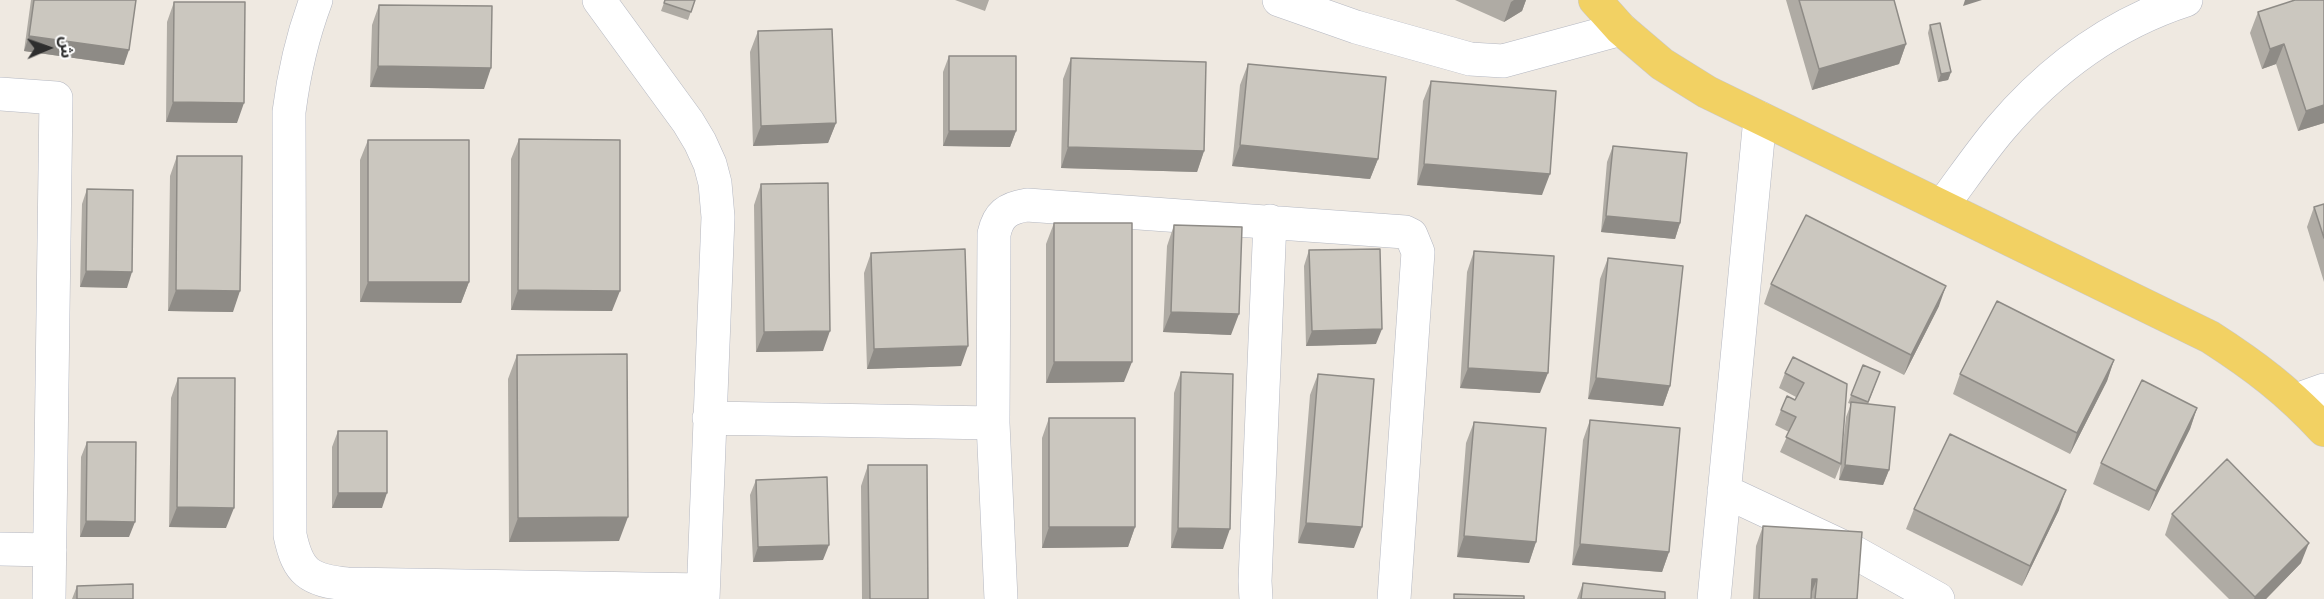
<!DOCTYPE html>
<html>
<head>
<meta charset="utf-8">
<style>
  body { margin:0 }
  #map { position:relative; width:2324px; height:599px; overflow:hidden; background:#efe9e1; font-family:"Source Sans 3","Noto Sans Arabic",sans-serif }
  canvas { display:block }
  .north { position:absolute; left:18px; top:18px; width:60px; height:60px; -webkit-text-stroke:4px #fff; paint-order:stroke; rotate:88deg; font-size:16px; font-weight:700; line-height:24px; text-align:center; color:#2e2e2e }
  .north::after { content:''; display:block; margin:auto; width:21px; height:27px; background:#2e2e2e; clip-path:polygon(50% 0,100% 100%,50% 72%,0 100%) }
</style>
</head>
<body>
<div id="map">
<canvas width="2324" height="599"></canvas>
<div class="north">ش</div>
</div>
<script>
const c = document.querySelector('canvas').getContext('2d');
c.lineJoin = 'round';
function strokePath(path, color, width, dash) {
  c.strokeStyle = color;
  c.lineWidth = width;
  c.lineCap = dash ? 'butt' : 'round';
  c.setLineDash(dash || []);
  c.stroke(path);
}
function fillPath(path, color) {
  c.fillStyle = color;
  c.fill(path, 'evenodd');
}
const minor = new Path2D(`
  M316,0c-14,37 -22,73 -27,112l1,423c8,38 19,45 57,49l356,6
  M599,0l89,122 12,20 10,22 5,19 3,34 -15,382
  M1279,0l77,27 114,32 33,2 118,-32
  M0,94l56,4 -7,501
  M1942,206c19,-25 37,-52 58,-77 50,-59 112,-105 186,-129
  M2296,400l28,-10
  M709,418l284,5
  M1724,491l130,61 84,47
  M0,549l50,1
  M1001,599l-8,-176 1,-189c4,-19 13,-26 33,-29l378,27 6,3 7,17 -24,347
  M1256,599l-1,-18 15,-360
  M1714,599l46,-481`);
const major = new Path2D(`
  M1595,0l26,29 41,35 45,28 503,245c45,29 78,54 114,93`);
const wall = new Path2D(`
  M31,0h105l-12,65 -100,-14z
  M665,0h30l-7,20 -27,-9z
  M955,0h34l-4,11z
  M1455,0h71l-4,11 -18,11z
  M1786,0h108l12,44 -7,20 -87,26z
  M2324,0v123l-26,8 -22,-67 -14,5 -12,-36 8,-21z
  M174,2l63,121 -71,-1 1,-100z
  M379,5l105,84 -114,-2 2,-62z
  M1930,25l21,47 -3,8 -10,2 -10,-49z
  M758,31l78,92 -8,20 -75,3 -3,-94z
  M949,56l67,75 -6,16 -67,-1v-74z
  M1071,58l133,93 -7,21 -136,-4 2,-89z
  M1248,64l130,95 -8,20 -138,-13 8,-81z
  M1431,81l111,114 -125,-10 6,-84z
  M519,139l93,172 -101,-1v-151z
  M368,140l101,142 -8,21 -101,-1v-142z
  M1613,146l67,77 -5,16 -74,-7 6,-70z
  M177,156l56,156 -65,-1 2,-135z
  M761,184l62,167 -67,1 -2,-147z
  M87,189l40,99 -47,-1 2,-83z
  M2324,204v78l-17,-55 7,-20z
  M1054,223l70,159 -78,1v-139z
  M1174,225l57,110 -68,-3 4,-86z
  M1309,250l67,94 -70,2 -2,-80z
  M1474,251l66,142 -80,-5 7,-116z
  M871,253l90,113 -94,3 -3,-96z
  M1608,258l62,128 -7,20 -75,-7 12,-120z
  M1771,284l168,22 -35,69 -140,-71z
  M517,355l102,186 -110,1 -1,-163z
  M1793,357l48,107 -6,15 -55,-27 9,-20 -14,-7 6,-15 14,-10 1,-3 -17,-9 6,-15z
  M2114,360l-7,21 -37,73 -117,-60 7,-20z
  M1863,365l17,7 -12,32 21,66 -6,15 -44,-5 7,-63 5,-13 -3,-1z
  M1181,372l42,177 -52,-1 3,-155z
  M1318,374l36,174 -56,-5 12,-148z
  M178,378l48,150 -57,-1 2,-129z
  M2197,408l-7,21 -41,82 -56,-27 8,-21z
  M1049,418l86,109 -7,20 -86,1v-110z
  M1590,420l79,132 -7,20 -90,-7 11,-125z
  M1474,422l62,120 -7,21 -72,-6 9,-114z
  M338,431l44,77h-50v-61z
  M87,442l42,95h-49l1,-80z
  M868,465l60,134h-66l-1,-113z
  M756,480l67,80 -70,2 -3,-67z
  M1914,509l145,1 -37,76 -116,-57z
  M2172,514l129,49 -35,36h-37l-64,-64z
  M1763,526l94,73h-104l3,-53z
  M1583,583l82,16h-88z
  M77,586l56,13h-61z`);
const shadedWall = new Path2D(`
  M1514,0h12l-4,11 -18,11 7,-20z
  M1965,0h17l-19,6z
  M29,36l100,14 -5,15 -100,-14z
  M1906,44l-7,20 -87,26 7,-21z
  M2284,44l-8,20 -14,5 8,-20z
  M378,66l113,2 -7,21 -114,-2z
  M1951,72l-3,8 -10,2 3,-8z
  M173,102l71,1 -7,20 -71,-1z
  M2324,105v18l-26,8 8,-20z
  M836,123l-8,20 -75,3 8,-20z
  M949,131h67l-6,16 -67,-1z
  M1240,145l138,14 -8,20 -138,-13z
  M1068,147l136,4 -7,21 -136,-4z
  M1424,164l126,10 -8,21 -125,-10z
  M1606,216l74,7 -5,16 -74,-7z
  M86,271l46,1 -5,16 -47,-1z
  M368,282h101l-8,21 -101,-1z
  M1946,286l-7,20 -35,69 7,-20z
  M176,290l64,1 -7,21 -65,-1z
  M518,290l102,1 -8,20 -101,-1z
  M1171,312l68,2 -8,21 -68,-3z
  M1382,329l-6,15 -70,2 6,-15z
  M830,331l-7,20 -67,1 8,-20z
  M968,346l-7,20 -94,3 7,-20z
  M2114,360l-7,21 -37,73 7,-21z
  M1054,362h78l-8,20 -78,1z
  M1468,368l80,5 -8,20 -80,-5z
  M1596,378l74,8 -7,20 -75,-7z
  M2197,408l-7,21 -41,82 7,-20z
  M1845,465l44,5 -6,15 -44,-5z
  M2066,490l-7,20 -37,76 8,-20z
  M338,493h49l-5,15h-50z
  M177,507l57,1 -8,20 -57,-1z
  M628,517l-9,24 -110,1 9,-24z
  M86,521l49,1 -6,15h-49z
  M1306,523l56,4 -8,21 -56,-5z
  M1049,527h86l-7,20 -86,1z
  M1178,528l52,1 -7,20 -52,-1z
  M1464,536l72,6 -7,21 -72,-6z
  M2309,543l-8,20 -35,36h-12l1,-2z
  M1580,544l89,8 -7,20 -90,-7z
  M829,545l-6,15 -70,2 5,-15z
  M1812,579h5l-8,20z`);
const building = new Path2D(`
  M34,0h102l-7,50 -100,-14z
  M665,0h30l-4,12 -27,-9z
  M1799,0h95l12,44 -87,25z
  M2295,0h29v105l-18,6 -22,-67 -14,5 -12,-37z
  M174,2h71l-1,101 -71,-1z
  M379,5l113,1 -1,62 -113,-2z
  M1940,23l11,49 -10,2 -11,-49z
  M832,29l4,94 -75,3 -3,-95z
  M949,56h67v75h-67z
  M1071,58l135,4 -2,89 -136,-4z
  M1248,64l138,13 -8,82 -138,-14z
  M1431,81l125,10 -6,83 -126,-10z
  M519,139l101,1v151l-102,-1z
  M368,140h101v142h-101z
  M1613,146l74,7 -7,70 -74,-7z
  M177,156h65l-2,135 -64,-1z
  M828,183l2,148 -66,1 -3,-148z
  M87,189l46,1 -1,82 -46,-1z
  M2324,204v34l-10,-31z
  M1806,215l140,71 -35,69 -140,-71z
  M1054,223h78v139h-78z
  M1174,225l68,2 -3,87 -68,-2z
  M965,249l3,97 -94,3 -3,-96z
  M1380,249l2,80 -70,2 -3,-81z
  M1474,251l80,5 -6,117 -80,-5z
  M1608,258l75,8 -13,120 -74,-8z
  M1997,301l117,59 -37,73 -117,-59z
  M627,354l1,163 -110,1 -1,-163z
  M1793,357l54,27 -6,80 -55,-27 10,-20 -15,-7 6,-14 8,4 9,-17 -19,-10z
  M1863,365l17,7 -12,30 -17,-7z
  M1181,372l52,2 -3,155 -52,-1z
  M1318,374l56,5 -12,148 -56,-4z
  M178,378h57l-1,130 -57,-1z
  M2142,380l55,28 -41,83 -55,-28z
  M1851,402l44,5 -6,63 -44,-5z
  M1049,418h86v109h-86z
  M1590,420l90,8 -11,124 -89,-8z
  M1474,422l72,6 -10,114 -72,-6z
  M338,431h49v62h-49z
  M1950,434l116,56 -36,76 -116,-57z
  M87,442h49l-1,80 -49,-1z
  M2227,459l82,84 -54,54 -83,-83z
  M868,465h59l1,134h-58z
  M827,477l2,68 -71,2 -2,-67z
  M1763,526l99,6 -5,67h-42l2,-20h-5l-1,20h-52z
  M1583,583l82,9v7h-84z
  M133,584v15h-56v-13z
  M1454,594l70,2v3h-70z`);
strokePath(minor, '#b4b7c1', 34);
strokePath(major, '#c9c9c9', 34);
strokePath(minor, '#fff', 33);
strokePath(major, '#f2d163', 33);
fillPath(wall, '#afaba4');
fillPath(shadedWall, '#8e8b86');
fillPath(building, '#cbc7bf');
strokePath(building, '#8e8b86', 1.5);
</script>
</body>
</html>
